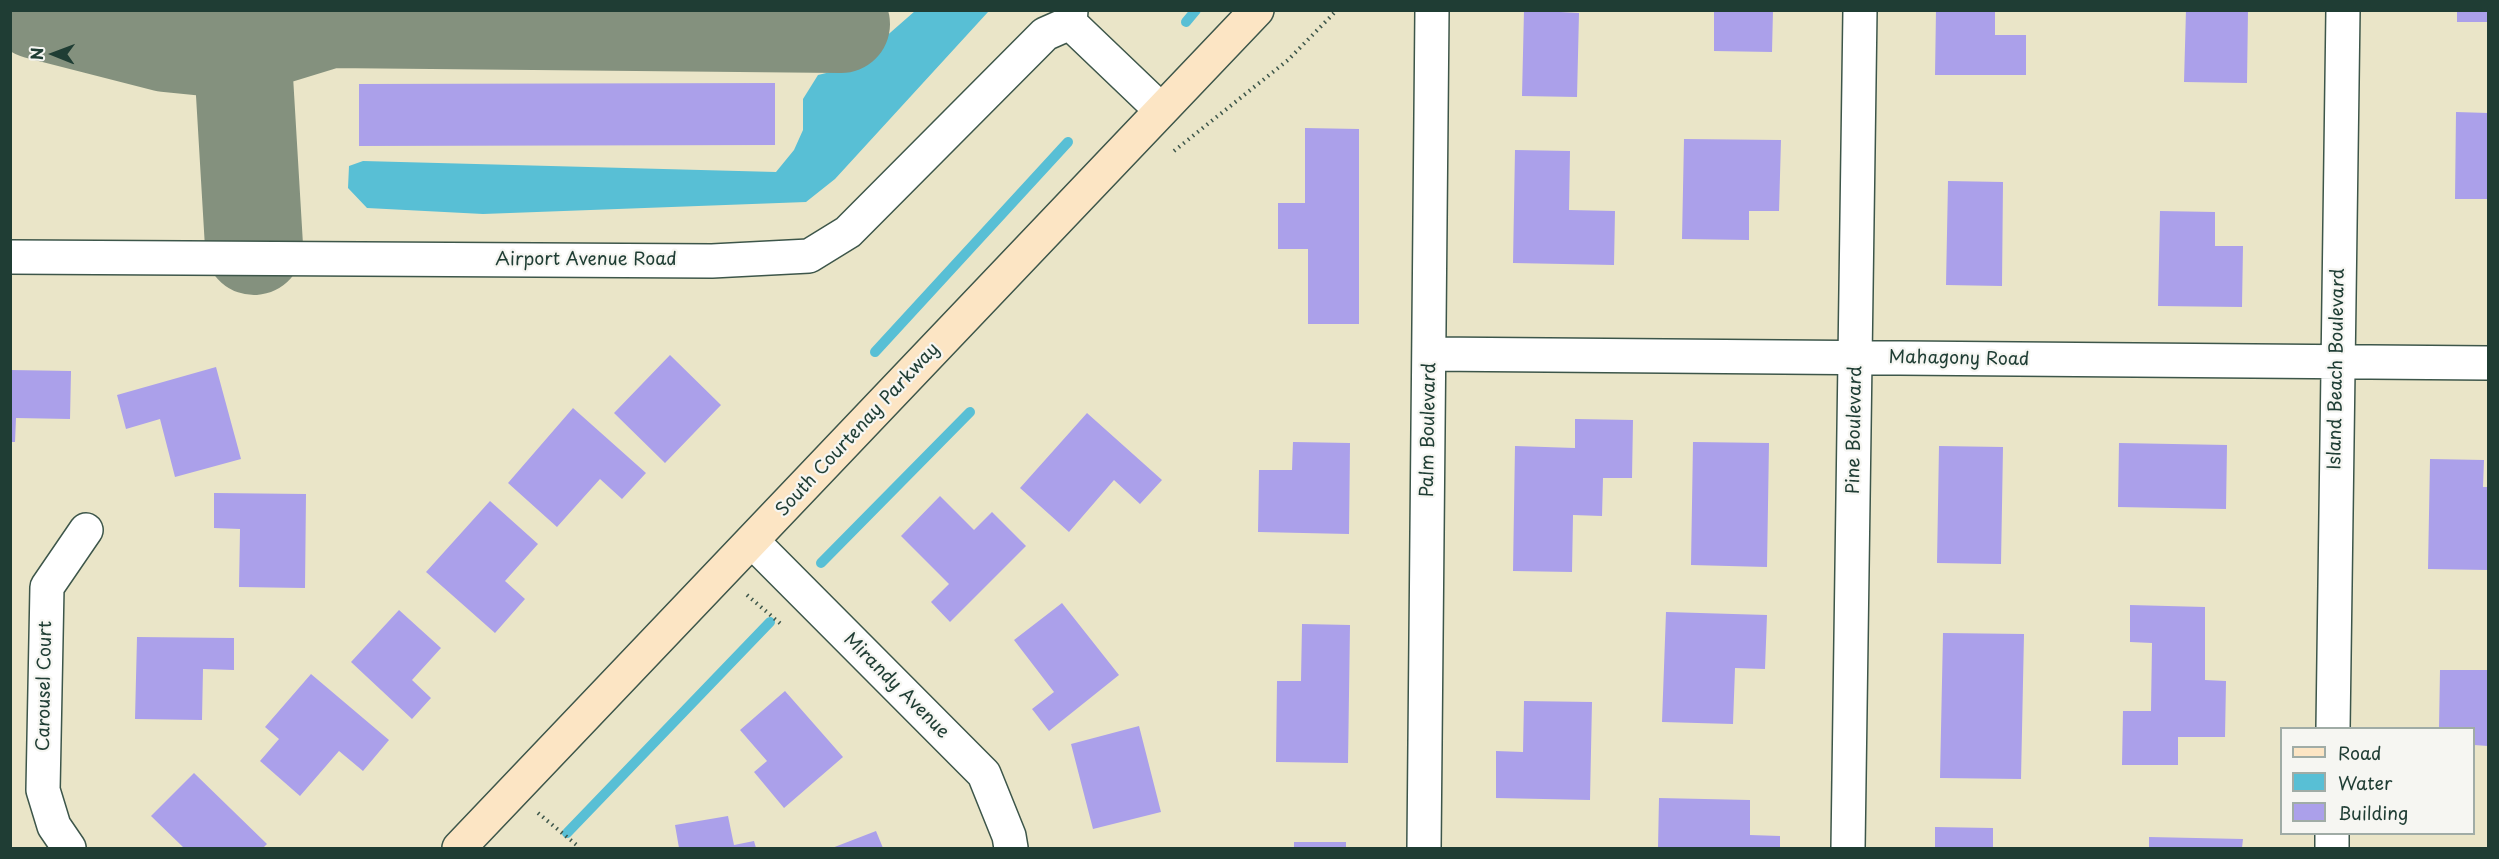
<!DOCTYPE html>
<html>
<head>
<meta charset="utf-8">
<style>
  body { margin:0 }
  #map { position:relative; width:2499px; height:859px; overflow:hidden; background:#eae5c8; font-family:"Playpen Sans",sans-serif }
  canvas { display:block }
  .frame { position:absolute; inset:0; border:12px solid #1f3d34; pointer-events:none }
  .legend { position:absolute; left:2280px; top:727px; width:195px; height:108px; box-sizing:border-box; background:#f6f6f2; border:2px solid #a0aca6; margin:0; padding:8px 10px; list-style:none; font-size:18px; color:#1f3d34 }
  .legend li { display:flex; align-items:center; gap:12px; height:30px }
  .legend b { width:30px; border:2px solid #a0aca6 }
  .north { position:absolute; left:24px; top:24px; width:60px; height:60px; -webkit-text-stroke:4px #f6f6f2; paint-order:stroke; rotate:271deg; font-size:16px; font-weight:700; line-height:24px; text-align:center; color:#1f3d34 }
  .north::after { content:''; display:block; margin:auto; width:21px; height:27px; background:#1f3d34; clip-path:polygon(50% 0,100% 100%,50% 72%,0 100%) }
</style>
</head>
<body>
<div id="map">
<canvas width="2499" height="859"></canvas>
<div class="frame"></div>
<ul class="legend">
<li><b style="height:8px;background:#fce5c4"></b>Road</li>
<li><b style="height:16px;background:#58bfd5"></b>Water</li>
<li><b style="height:16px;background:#aba0ea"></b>Building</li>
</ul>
<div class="north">N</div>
</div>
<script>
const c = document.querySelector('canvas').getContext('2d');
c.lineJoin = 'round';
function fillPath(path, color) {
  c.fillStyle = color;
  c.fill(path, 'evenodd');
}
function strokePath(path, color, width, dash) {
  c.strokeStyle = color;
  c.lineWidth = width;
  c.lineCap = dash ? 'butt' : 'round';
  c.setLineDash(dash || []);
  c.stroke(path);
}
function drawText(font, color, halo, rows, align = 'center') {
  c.font = font + ' "Playpen Sans",sans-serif';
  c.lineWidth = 4.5;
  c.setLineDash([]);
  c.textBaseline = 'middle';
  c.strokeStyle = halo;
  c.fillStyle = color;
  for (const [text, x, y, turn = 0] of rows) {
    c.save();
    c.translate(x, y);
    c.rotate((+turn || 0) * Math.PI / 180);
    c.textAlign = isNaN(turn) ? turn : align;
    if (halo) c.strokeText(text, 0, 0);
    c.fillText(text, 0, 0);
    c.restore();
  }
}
const water = new Path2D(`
  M915,11l72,-1 1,2 -153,167 -29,23 -323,12 -116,-6 -19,-20 1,-22 14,-5 413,11 18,-22 9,-20v-31l15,-24 33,-8z`);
const stream = new Path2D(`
  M1186,22l10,-12
  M875,352l193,-210
  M821,563l149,-151
  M567,833l203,-211`);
const taxiway = new Path2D(`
  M37,10l129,33 40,4 36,-1 88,-27 511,5
  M240,10l14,236`);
const building = new Path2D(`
  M1524,10l55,3 -2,84 -55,-1z
  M1714,10h59l-1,42 -58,-1z
  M1936,10h59v25h31v40h-91z
  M2186,10h62l-1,73 -63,-1z
  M2457,10h31v12h-31z
  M775,83v62l-416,1v-62z
  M2456,112l32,1v86h-33z
  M1305,128l54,1v195h-51v-75h-30v-46h27z
  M1684,139l97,1 -2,71h-30v29l-67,-1z
  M1515,150l55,1 -1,59 46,1 -1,54 -101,-2z
  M1948,181l55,1 -1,104 -56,-1z
  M2160,211l55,1v34h28l-1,61 -84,-1z
  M670,355l51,50 -56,58 -51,-50z
  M216,367l25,92 -66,18 -15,-58 -34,10 -9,-34z
  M10,370l61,1 -1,48 -54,-1 -1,24h-5z
  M573,408l73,65 -24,26 -22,-20 -43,48 -49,-44z
  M1087,413l75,67 -22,24 -26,-24 -45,52 -49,-44z
  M1575,419l58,1 -1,58h-29l-1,38 -29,-1 -1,57 -59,-1 2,-125 60,2z
  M1293,442l57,1 -1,91 -91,-2 1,-62h33z
  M1693,442l76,1 -2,124 -76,-2z
  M2119,443l108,2 -1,64 -108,-2z
  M1939,446l64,1 -2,117 -64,-1z
  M2430,459l54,1 -1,27h5v83l-60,-1z
  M214,493l92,1 -1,94 -66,-1 1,-58 -26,-1z
  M940,496l34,34 18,-18 34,34 -76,76 -19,-20 18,-18 -48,-48z
  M490,501l48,43 -33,37 20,18 -30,34 -69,-61z
  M1062,603l57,72 -70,56 -17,-22 22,-17 -40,-52z
  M2130,605l75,2v73l21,1 -1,56h-47v28h-56l1,-54h28l1,-68 -22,-1z
  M399,610l42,38 -29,32 19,18 -19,21 -61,-57z
  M1666,612l101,3 -2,54 -30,-1 -2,56 -71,-2z
  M1302,624l48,1 -2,138 -72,-1 1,-81h24z
  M1943,633l81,1 -3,145 -81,-1z
  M137,637l97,1v32l-31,-1 -1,51 -67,-1z
  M2440,670h48v76l-14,-1v-17h-35z
  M311,674l78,66 -26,31 -24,-20 -39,45 -40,-35 19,-22 -14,-12z
  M785,691l58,66 -59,51 -30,-36 13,-11 -27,-31z
  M1524,701l68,1 -2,98 -94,-2v-47l27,1z
  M1139,726l22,86 -68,17 -22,-85z
  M194,773l73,71 -4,4h-79l-33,-32z
  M1659,798l91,2v35l30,1v12h-122z
  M728,816l6,29 20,-4 2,7h-77l-4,-23z
  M1935,827l58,1v20h-58z
  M876,831l7,17h-51z
  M2149,837l94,2 -1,9h-93z
  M1294,842h52v6h-52z`);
const path = new Path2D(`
  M1174,151l114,-91 49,-50
  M747,595l35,30
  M538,813l41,34`);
const minor = new Path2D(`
  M1071,10l-1,13 91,87
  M10,257l702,4 97,-5 39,-24 197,-198 25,-11
  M1430,354l1058,9
  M752,541l232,233 25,62 2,12
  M2333,728l10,-718
  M69,848l-15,-22 -11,-36 4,-203 39,-57
  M1424,848l8,-838
  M1848,848l12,-838
  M2332,848v-14`);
const secondary = new Path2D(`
  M459,848l798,-838`);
const streetNames = [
  ["Airport Avenue Road",586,260],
  ["Mahagony Road",1959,359,1],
  ["Island Beach Boulevard",2337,369,-89],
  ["South Courtenay Parkway",858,430,-47],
  ["Palm Boulevard",1429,430,-89],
  ["Pine Boulevard",1855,430,-89],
  ["Carousel Court",45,686,-89],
  ["Mirandy Avenue",896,686,45]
];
fillPath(water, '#58bfd5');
strokePath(stream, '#58bfd5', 10);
strokePath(taxiway, '#84917e', 98);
fillPath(building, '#aba0ea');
strokePath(minor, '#3d564a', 36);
strokePath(secondary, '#3d564a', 36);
strokePath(path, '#3d564a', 4, [1.5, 4.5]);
strokePath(minor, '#fff', 33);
strokePath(secondary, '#fce5c4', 33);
drawText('18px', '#1f3d34', '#f6f6f2', streetNames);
</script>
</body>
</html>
